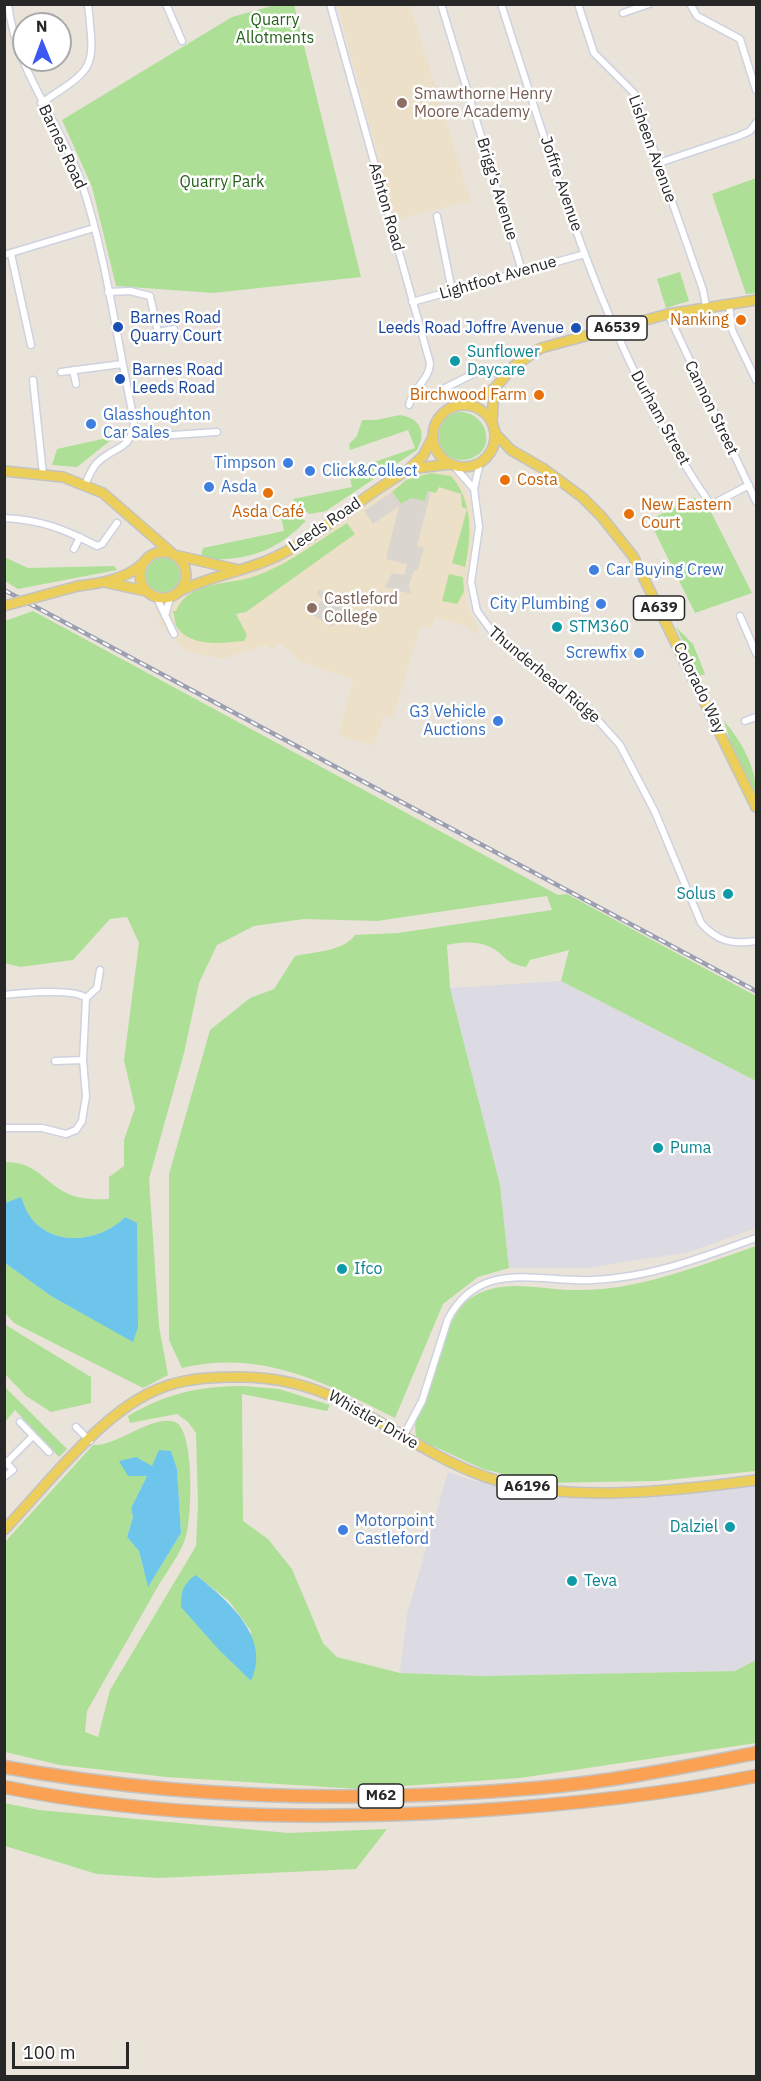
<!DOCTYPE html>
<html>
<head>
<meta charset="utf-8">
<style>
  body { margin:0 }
  #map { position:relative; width:761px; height:2081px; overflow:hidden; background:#eae3d9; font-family:"IBM Plex Sans",sans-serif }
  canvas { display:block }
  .frame { position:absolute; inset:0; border:6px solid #272727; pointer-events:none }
  .north { position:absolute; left:12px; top:12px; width:60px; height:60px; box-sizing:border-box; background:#fff; border:2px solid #a9a9a9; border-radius:50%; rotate:359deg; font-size:16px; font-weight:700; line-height:24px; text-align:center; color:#272727 }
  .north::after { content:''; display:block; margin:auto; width:21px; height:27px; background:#3b58f5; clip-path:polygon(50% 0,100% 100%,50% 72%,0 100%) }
  .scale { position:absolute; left:12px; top:2042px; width:117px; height:27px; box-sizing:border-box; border:3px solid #272727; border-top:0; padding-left:8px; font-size:18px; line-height:21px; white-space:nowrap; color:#272727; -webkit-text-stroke:4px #fff; paint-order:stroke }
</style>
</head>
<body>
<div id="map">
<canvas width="761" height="2081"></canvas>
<div class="frame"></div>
<div class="north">N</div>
<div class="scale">100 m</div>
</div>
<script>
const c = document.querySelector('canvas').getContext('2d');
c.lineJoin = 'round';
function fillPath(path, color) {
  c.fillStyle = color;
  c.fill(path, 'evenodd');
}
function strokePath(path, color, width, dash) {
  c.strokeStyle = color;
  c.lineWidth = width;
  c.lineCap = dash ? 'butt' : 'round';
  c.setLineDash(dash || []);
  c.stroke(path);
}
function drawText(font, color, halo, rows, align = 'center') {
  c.font = font + ' "IBM Plex Sans",sans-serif';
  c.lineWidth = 5;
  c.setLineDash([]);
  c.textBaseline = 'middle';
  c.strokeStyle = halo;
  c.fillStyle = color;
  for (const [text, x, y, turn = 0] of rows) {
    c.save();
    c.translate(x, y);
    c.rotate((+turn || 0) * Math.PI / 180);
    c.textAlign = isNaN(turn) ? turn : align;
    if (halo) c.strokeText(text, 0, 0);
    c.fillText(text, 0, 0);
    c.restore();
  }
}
const industrial = new Path2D(`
  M561,981l195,100v147l-67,24 -103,16h-77l-9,-83 -50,-197z
  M448,1472l23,8 76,14 79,5 130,-14v175l-21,11 -254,5 -81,-3 7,-58z`);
const education = new Path2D(`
  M337,5h73l61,196 -76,19z
  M446,469l9,3 8,10 8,21 2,30 -7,67 15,36 -17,-10 -28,-9 -4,12 -11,-4 -28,93 -9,-1 -10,29 -36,-11 15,-55 -54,-19 -18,-18 -9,7 -6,-5 -44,14 -37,-8 -24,-26 -8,-23 16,-1 29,-16 47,-10 27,-10 138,-92z`);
const green = new Path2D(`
  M279,4l15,1 67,272 -148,16 -97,-7 -24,-99 -30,-67 170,-103z
  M756,178v115l-10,1 -34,-100z
  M680,272l9,29 -23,7 -9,-29z
  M458,412c29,-2 41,39 11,47 -32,8 -42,-39 -11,-47z
  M400,415c20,3 27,17 17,35l-91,61 -16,3 -13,-7 -4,-8 59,-12 -4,-16 67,-23 -7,-18 -58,20 -1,-6 8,-8 5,-16h14z
  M116,436l-39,31 -25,-2 5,-16z
  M431,473l20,3c22,25 21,60 14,91l-13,-4 15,-54 -5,-2 -1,-13 -22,-7 -3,6 -8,-2 -3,10 -24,3 -9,-12 14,-12z
  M695,498l14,10 43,85 -57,20 -46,-93z
  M286,511l20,10c-33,33 -61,40 -106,38l3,-11 81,-17 -4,-19z
  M347,523l8,11 -109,78 -10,2 11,21 -3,6c-22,2 -53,7 -68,-15l-3,-15h3c12,-29 47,-26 73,-33 35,-10 67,-36 98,-55z
  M4,557l24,11 86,-2 3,4 -99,19 -13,-8z
  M146 575a17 17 0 1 1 34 0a17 17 0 1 1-34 0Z
  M449,574l14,3 1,15 -7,12 -15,-3z
  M33,611l525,284 9,-1 189,102v85l-195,-100 8,-31 -39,10 -4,7c-24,-4 -19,-12 -36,-20 -13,-6 -30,-5 -43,-2l3,43 50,197 9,83 -31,9 -35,27 -48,114c-70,-35 -132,-69 -213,-50l-13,-28v-166l41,-144 40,-32 24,-9 21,-33c19,-4 49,-5 60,-21l43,-2 154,-23 -5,-14 -170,25 -73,-2 -50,7 -37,19 -18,38 -15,70 -35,126 10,147 9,49 -25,13 -129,-65 -10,-11 1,-49 46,33 82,45 -8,-124c-23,24 -70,31 -93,2 -5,-6 -8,-15 -11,-21l-16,5 -1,-41c28,0 34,12 54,26 15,11 33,12 51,11v-22l15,-11v-26l11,-32 -11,-48 15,-117 -12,-26 -17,2 -37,41 -53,7 -15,-4v-342z
  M676,627l17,17 12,30 -6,2z
  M724,721c17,19 33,48 32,73l-26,-53z
  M756,1246v225l-99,10 -117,2 -57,-14 -67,-31 -1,-13c10,-30 29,-107 53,-125 32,-24 71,-10 107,-10 63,1 123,-24 181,-44z
  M4,1324l87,53v26l-40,9 -25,-16 -21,-22z
  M243,1386l36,3 51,16 -3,6 -85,-17 1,127 25,18 24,30 31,74 14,14 63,16 81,3 254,-5 21,-11v83l-236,35 -161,11 -193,-12 -106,-12 -55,-13 -1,-209 89,-98c23,2 59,-31 82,-23 20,7 17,97 11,114 -5,18 -20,36 -29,52 -23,41 -47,82 -70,123l-2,21 13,5 12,-47 86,-144 2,-41 -2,-72 -8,-11 -11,-8 -47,9 -2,-7c37,-22 71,-30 115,-30zM170,1451l7,18 4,64 -33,53 -9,-35 -12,-14 6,-20 -2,-9 21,-42zM196,1575l33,26 22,30v50l-31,-30z
  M5,1387l62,62 -8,8 -44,-47 -10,12z
  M4,1803l35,7 249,23 99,-4 -31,40 -197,9 -62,-4 -92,-28z`);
const plaza = new Path2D(`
  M428,491l3,1 -14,54 7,2 -6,21 -5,3 -4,14 2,8 -26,-7 7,-14 12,2 3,-11 -21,-5 13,-53 -26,18 -9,-13 28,-19 9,12 10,-6 14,3z
  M320,589l12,12 12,6 -12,20 -22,-14 13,-13 -7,-8z`);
const water = new Path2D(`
  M21,1197c3,7 6,16 11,22 23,29 70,22 93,-2l12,6 1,104 -5,15 -82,-46 -46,-33v-60z
  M159,1450l12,1 6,18 4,64 -33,54 -9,-36 -12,-14 6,-20 -2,-9 16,-32h-19l-9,-15 17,-4 16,9z
  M196,1575c31,25 76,62 55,106l-31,-30 -39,-44c0,-15 2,-24 15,-32z`);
const minor = new Path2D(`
  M8,4c8,68 52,117 74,180 25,76 35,158 52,236 -1,32 -21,25 -38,44 -5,6 -8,14 -11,21
  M166,4l16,37
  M330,4l100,359c0,16 -18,26 -21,42
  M441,4l81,267
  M501,4c56,171 106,352 210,501l38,-20
  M578,4l16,49 40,40 69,197 3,16
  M690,4l7,12 43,23 16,51
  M623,13l26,-9
  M41,103c55,-36 54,-33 47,-99
  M659,163l80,-27 11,-5 6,-8
  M437,216l15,75
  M11,254l20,91
  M4,255l90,-27
  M108,292l22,-1 20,5 8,36 16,-3
  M412,302l173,-48
  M729,304l3,26 24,50
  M668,314l88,187
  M73,370l3,14
  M61,372l61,-8
  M33,380l10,94
  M439,391l46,-23 18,8
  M133,431l25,5 59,-4
  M480,462l-6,27 5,38 -8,55 6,29 19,26 90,70 34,38 35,67 46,111c16,18 31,22 55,18
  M454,466l20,23
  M4,518c38,2 60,11 93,28l5,-2 15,-21
  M74,549l6,-12
  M157,598l17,36
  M165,616l5,-18
  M740,616l16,37
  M745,721l11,-4
  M4,995c17,-2 71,-7 82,3
  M86,998l11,-10 3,-18
  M55,1061l28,-1
  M4,1128h38l24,6 10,-4 6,-9 4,-25 -3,-36 3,-62
  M20,1422l29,30
  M76,1427l14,14
  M403,1437l19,-36 26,-82c9,-17 24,-32 44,-38 32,-9 68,1 100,-1 58,-2 111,-23 164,-42
  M6,1463l27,-27
  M4,1477l9,-7 -8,-9`);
const primary = new Path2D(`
  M460,405l34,-16 20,-23 27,-18 127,-34 88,-14
  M433 436a31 31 0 1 1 62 0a31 31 0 1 1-62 0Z
  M492,423l2,-34
  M495,433l16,17 33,19 38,28 19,19 32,40 123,251
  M410,469l40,-5
  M4,471l59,6 40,16 70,61
  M140 575a23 23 0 1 1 46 0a23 23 0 1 1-46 0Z
  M179,556l56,13
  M108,583l38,8
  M78,586c23,-3 45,-6 63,-21
  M182,590c33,-16 71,-20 103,-38 43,-23 80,-58 123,-82l15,-14 10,-19
  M4,1530c42,-44 100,-121 157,-142 22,-9 48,-11 72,-11 38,-1 75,7 109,24 49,25 92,58 144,76 78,27 190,14 270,3`);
const motorway = new Path2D(`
  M4,1767c175,32 357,36 533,21 74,-6 147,-21 219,-35
  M4,1787c153,31 310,33 465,24 97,-6 192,-16 287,-35`);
const rail = new Path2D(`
  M4,590l752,401`);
const primaryBridge = new Path2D(`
  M4,606l74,-20`);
const markers = [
  [402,103,6,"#8d6e63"],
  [741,320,6,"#e8710a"],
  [118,327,6,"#1a4fb4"],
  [576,328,6,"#1a4fb4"],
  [455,361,6,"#0f9aa8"],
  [120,379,6,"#1a4fb4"],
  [539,395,6,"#e8710a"],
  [91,424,6,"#3f7fe0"],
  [288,463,6,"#3f7fe0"],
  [310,471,6,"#3f7fe0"],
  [505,480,6,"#e8710a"],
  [209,487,6,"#3f7fe0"],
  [268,493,6,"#e8710a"],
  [629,514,6,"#e8710a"],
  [594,570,6,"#3f7fe0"],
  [601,604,6,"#3f7fe0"],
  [312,608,6,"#8d6e63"],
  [557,627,6,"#0f9aa8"],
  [639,653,6,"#3f7fe0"],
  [498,721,6,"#3f7fe0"],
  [728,894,6,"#0f9aa8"],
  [658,1148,6,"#0f9aa8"],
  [342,1269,6,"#0f9aa8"],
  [730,1527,6,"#0f9aa8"],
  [343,1530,6,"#3f7fe0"],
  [572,1581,6,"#0f9aa8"]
];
const shields = [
  [617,328,60],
  [659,608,51],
  [527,1487,60],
  [381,1796,45]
];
const shieldNames = [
  ["A6539",617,328],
  ["A639",659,608],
  ["A6196",527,1487],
  ["M62",381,1796]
];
const parkNames = [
  ["Quarry",275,20],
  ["Allotments",275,38],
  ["Quarry Park",222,182]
];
const educationNames = [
  ["Smawthorne Henry",414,94],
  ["Moore Academy",414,112],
  ["Castleford",324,599],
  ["College",324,617]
];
const streetNames = [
  ["Barnes Road",62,147,65],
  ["Lisheen Avenue",652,149,70],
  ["Joffre Avenue",561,184,71],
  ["Brigg's Avenue",497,189,73],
  ["Ashton Road",386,207,74],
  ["Lightfoot Avenue",498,278,-16],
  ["Cannon Street",711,408,64],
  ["Durham Street",660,418,61],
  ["Leeds Road",325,525,-34],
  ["Thunderhead Ridge",544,675,40],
  ["Colorado Way",699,688,64],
  ["Whistler Drive",373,1420,30]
];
const transitNames = [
  ["Barnes Road",130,318],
  ["Quarry Court",130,336],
  ["Leeds Road Joffre Avenue",564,328,"right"],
  ["Barnes Road",132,370],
  ["Leeds Road",132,388]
];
const foodNames = [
  ["Nanking",729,320],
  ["Birchwood Farm",527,395],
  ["Costa",517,480,"left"],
  ["New Eastern",641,505,"left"],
  ["Court",641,523,"left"],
  ["Asda Café",268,512,"center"]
];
const cultureNames = [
  ["Sunflower",467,352],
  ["Daycare",467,370],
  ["STM360",569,627],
  ["Solus",716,894,"right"],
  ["Puma",670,1148],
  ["Ifco",354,1269],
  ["Dalziel",718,1527,"right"],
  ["Teva",584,1581]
];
const shopNames = [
  ["Glasshoughton",103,415],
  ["Car Sales",103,433],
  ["Timpson",276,463,"right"],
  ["Click&Collect",322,471],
  ["Asda",221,487],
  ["Car Buying Crew",606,570],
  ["City Plumbing",589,604,"right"],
  ["Screwfix",627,653,"right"],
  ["G3 Vehicle",486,712,"right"],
  ["Auctions",486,730,"right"],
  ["Motorpoint",355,1521],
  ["Castleford",355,1539]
];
fillPath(industrial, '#dcdae2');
fillPath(education, '#ece1c8');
fillPath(green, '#ade096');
fillPath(plaza, '#dad6cf');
fillPath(water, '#6dc5eb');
strokePath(minor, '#ced1e0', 9);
strokePath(primary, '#c3c3c3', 12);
strokePath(motorway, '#c3c3c3', 15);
strokePath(minor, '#fff', 6);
strokePath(primary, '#eccf5b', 9);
strokePath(motorway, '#faa154', 12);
strokePath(rail, '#9c9fb1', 4.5);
strokePath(rail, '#fff', 2, [7]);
strokePath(primaryBridge, '#c3c3c3', 12, []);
strokePath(primaryBridge, '#eccf5b', 9);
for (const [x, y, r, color] of markers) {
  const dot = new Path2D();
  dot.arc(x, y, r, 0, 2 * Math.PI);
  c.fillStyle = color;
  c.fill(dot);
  strokePath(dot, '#fff', 2);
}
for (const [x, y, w] of shields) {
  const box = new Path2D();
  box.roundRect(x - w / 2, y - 12, w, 24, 4.5);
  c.fillStyle = '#fff';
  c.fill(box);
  strokePath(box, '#272727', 1.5);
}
drawText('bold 15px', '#272727', null, shieldNames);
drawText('16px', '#27611b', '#fff', parkNames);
drawText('16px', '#785e54', '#fff', educationNames, 'left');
drawText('16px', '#272727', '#fff', streetNames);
drawText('16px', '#164399', '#fff', transitNames, 'left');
drawText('16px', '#c56008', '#fff', foodNames, 'right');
drawText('16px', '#0d838f', '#fff', cultureNames, 'left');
drawText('16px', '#366cbe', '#fff', shopNames, 'left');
</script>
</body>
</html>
